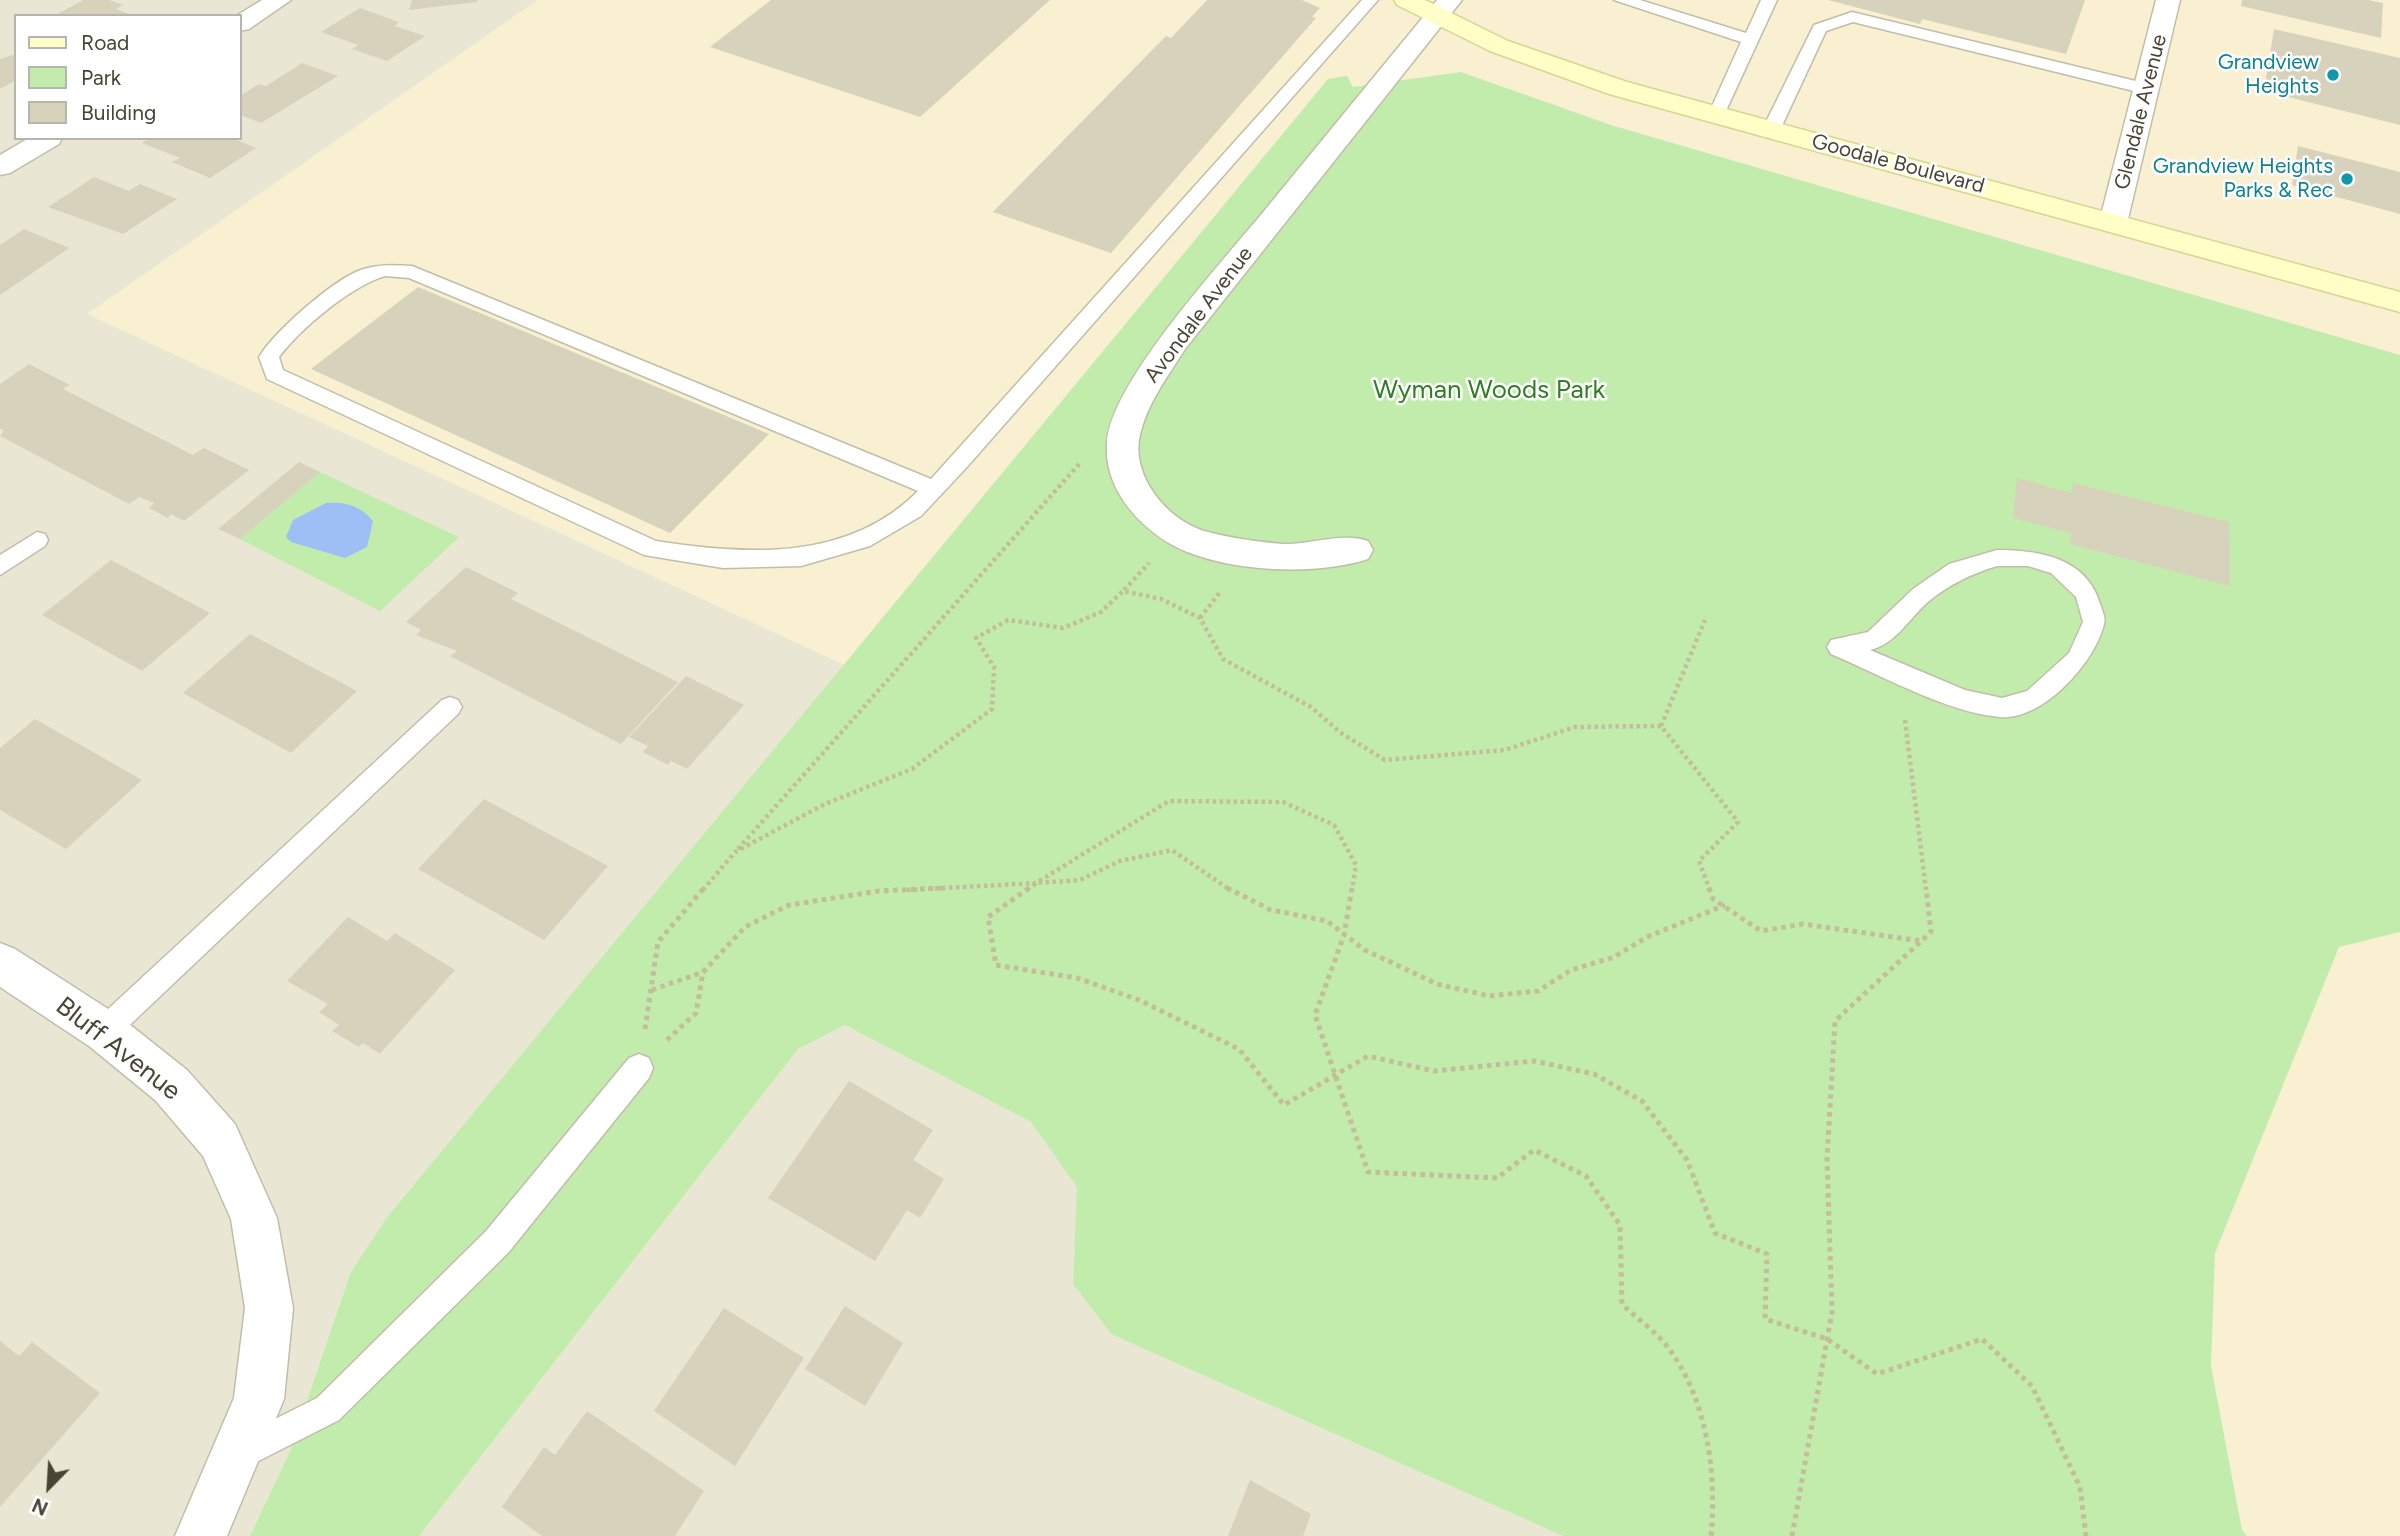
<!DOCTYPE html>
<html>
<head>
<meta charset="utf-8">
<style>
  body { margin:0 }
  #map { position:relative; width:2400px; height:1536px; overflow:hidden; background:#f5f3e6; font-family:Figtree,sans-serif }
  canvas { display:block }
  .legend { position:absolute; left:14px; top:14px; width:228px; height:126px; box-sizing:border-box; background:#fff; border:2px solid #b6b5ae; margin:0; padding:9px 12px; list-style:none; font-size:21px; color:#484535 }
  .legend li { display:flex; align-items:center; gap:14px; height:35px }
  .legend b { width:35px; border:2px solid #b6b5ae }
  .north { position:absolute; left:14px; top:1452px; width:70px; height:70px; -webkit-text-stroke:5px #fff; paint-order:stroke; rotate:204deg; font-size:19px; font-weight:700; line-height:28px; text-align:center; color:#484535 }
  .north::after { content:''; display:block; margin:auto; width:24px; height:32px; background:#484535; clip-path:polygon(50% 0,100% 100%,50% 72%,0 100%) }
</style>
</head>
<body>
<div id="map">
<canvas width="2400" height="1536"></canvas>
<ul class="legend">
<li><b style="height:9px;background:#fffec6"></b>Road</li>
<li><b style="height:19px;background:#c1ecac"></b>Park</li>
<li><b style="height:19px;background:#d7d2bb"></b>Building</li>
</ul>
<div class="north">N</div>
</div>
<script>
const c = document.querySelector('canvas').getContext('2d');
c.lineJoin = 'round';
function fillPath(path, color) {
  c.fillStyle = color;
  c.fill(path, 'evenodd');
}
function strokePath(path, color, width, dash) {
  c.strokeStyle = color;
  c.lineWidth = width;
  c.lineCap = dash ? 'butt' : 'round';
  c.setLineDash(dash || []);
  c.stroke(path);
}
function drawText(font, color, halo, rows, align = 'center') {
  c.font = font + ' Figtree,sans-serif';
  c.lineWidth = 5;
  c.setLineDash([]);
  c.textBaseline = 'middle';
  c.strokeStyle = halo;
  c.fillStyle = color;
  for (const [text, x, y, turn = 0] of rows) {
    c.save();
    c.translate(x, y);
    c.rotate((+turn || 0) * Math.PI / 180);
    c.textAlign = isNaN(turn) ? turn : align;
    if (halo) c.strokeText(text, 0, 0);
    c.fillText(text, 0, 0);
    c.restore();
  }
}
const residential = new Path2D(`
  M0,0h538l-450,314 757,351 -457,551 -98,235 -40,85h-250zM16,16h224v122h-224z
  M845,1025l186,97 47,65 -5,96 38,51 452,202h-1144l379,-487z`);
const commercial = new Path2D(`
  M538,0h1862v355l-789,-230 -149,-53 -109,15 -25,-8 -483,586 -758,-351z
  M2400,932v604h-153l-5,-6 -31,-164 4,-113 124,-306z`);
const green = new Path2D(`
  M1461,72l150,53 789,230v577l-61,15 -124,306 -4,113 31,164 5,6h-684l-452,-202 -38,-50 4,-97 -46,-65 -186,-97 -47,24 -379,487h-169l40,-85 61,-179 37,-56 940,-1137 19,-3 6,11z
  M320,472l139,65 -79,74 -140,-72z`);
const water = new Path2D(`
  M326,503c20,-1 33,2 47,18l-6,26 -22,11 -54,-16 -5,-5 7,-17z`);
const building = new Path2D(`
  M83,0h26l14,5 -7,4 18,7h-80z
  M412,0h65v2l-68,8z
  M771,0h279l-130,117 -210,-70z
  M1207,0h95l18,8 -8,9 4,1 -205,235 -118,-41 173,-176 5,2z
  M1828,0h257l-19,54 -144,-35 -2,5z
  M2242,0h126l15,3 -2,35 -140,-32z
  M360,8l39,14 -4,4 30,10 -38,25 -35,-12 6,-4 -37,-13z
  M2274,29l126,29v67l-136,-34z
  M16,54v26l-16,9v-30z
  M302,63l36,13 -77,47 -21,-8v-19l19,-12 7,2z
  M150,138h82l24,10 -46,30 -38,-16 8,-4 -38,-15z
  M2298,146l102,26v42l-108,-29z
  M94,177l35,14 11,-7 37,15 -54,35 -75,-27z
  M24,229l45,19 -69,47v-50z
  M418,287l351,147 -99,99 -359,-164z
  M29,364l41,21 -7,4 130,66 11,-7 45,22 -65,51 -13,-7 -3,4 -19,-10 5,-5 -15,-6 -10,7 -129,-68 4,-6 -4,-1v-45z
  M299,462l21,10 -80,67 -22,-10z
  M2017,478l55,15 1,-10 156,39 1,64 -160,-42 1,-11 -58,-15z
  M111,560l99,53 -68,58 -100,-56z
  M466,567l52,26 -7,6 167,83 -57,62 -171,-88 7,-5 -41,-16 5,-5 -15,-8z
  M250,634l107,57 -66,62 -108,-60z
  M686,676l58,29 -57,64 -16,-8 -3,4 -25,-13 5,-6 -19,-9z
  M35,719l107,61 -76,69 -66,-39v-62z
  M484,799l124,67 -64,74 -126,-71z
  M348,917l39,24 8,-8 60,37 -75,84 -17,-11 -4,4 -27,-16 7,-6 -20,-13 9,-8 -41,-23z
  M849,1081l84,49 -20,30 31,19 -24,39 -13,-8 -32,51 -107,-63z
  M845,1306l58,37 -38,63 -60,-37z
  M724,1308l80,50 -69,108 -81,-55z
  M0,1341l19,15 13,-14 68,51 -100,114z
  M587,1411l117,80 -29,45h-133l-40,-29 42,-60 11,8z
  M1250,1480l61,34 -8,22h-75z`);
const pathFar1 = new Path2D(`
  M1124,590l25,-27
  M1200,618l21,-27
  M1905,720l21,170
  M1661,726l44,-106
  M738,849l342,-386
  M703,890l32,-38 90,-48 87,-35 80,-60 2,-42 -18,-29 32,-18 55,8 38,-16 22,-21 38,8 39,19 23,41 88,48 30,26 44,27 120,-10 70,-23 86,-1 77,96 -39,39 11,29
  M907,890l129,-7 133,-82 114,1 51,23 22,40 -4,25
  M1027,890l9,-7 44,-3 40,-19 52,-11 58,40`);
const path = new Path2D(`
  M1029,888l-41,29 8,48 81,13 62,22 100,49 45,56 84,-49 66,15 100,-10 60,13 48,27 45,59 28,73 52,21 -2,65 62,20 50,35 105,-35 50,47 48,101 6,49
  M1227,888l44,22 56,11 38,29 72,34 52,12 49,-5 33,-21 43,-13 33,-20 78,-32
  M1352,888l-8,47 -29,80 53,157 129,6 37,-28 52,26 34,49 2,79c14,14 31,25 44,41 41,52 51,127 45,191
  M1709,888l4,11 48,32 42,-7 118,17
  M652,990l51,-18 42,-45 44,-22 90,-14 63,-3
  M645,1029l13,-87 46,-54
  M667,1040l29,-27 7,-41
  M1792,1536l40,-224 -5,-153 8,-138 96,-89 -5,-44`);
const lane = new Path2D(`
  M1362,0h16l-412,468 -45,48 -51,30 -69,20 -78,2 -79,-13 -377,-176 -8,-22c16,-26 71,-74 99,-86 18,-7 35,-6 54,-5l519,213zM385,276l24,2 509,213c-70,71 -172,64 -262,50l-373,-171 -4,-13c21,-28 72,-71 106,-81z
  M1614,0h26l106,33 15,-33h16l-53,115 -8,5 -8,-5 33,-73z
  M1852,12l300,73 2,4 -8,5 -293,-72 -27,9 -46,99 -3,4h-12l-3,-4 52,-105z
  M37,532l8,2 3,6 -3,6 -45,29v-20z
  M1997,550c42,0 90,8 103,54 2,6 6,14 4,20 -9,39 -62,97 -104,93 -52,-4 -121,-43 -169,-63l-4,-7 4,-7 37,-8 45,-43 36,-25zM1997,566h31l23,7 25,24 7,25 -14,31 -42,38 -25,7 -37,-8 -95,-40c25,-5 40,-33 59,-49 21,-17 42,-27 68,-35z
  M450,697l8,3 4,7 -4,7 -344,326 -10,4 -10,-4 -4,-9 4,-9 348,-322z
  M639,1054l10,4 4,10 -4,10 -141,175 -169,167 -100,51 -12,-4 -4,-12 4,-12 90,-45 169,-167 143,-173z`);
const street = new Path2D(`
  M262,0h29l-42,29 -9,2v-15h-4z
  M1437,0h25l-277,349c-18,29 -40,57 -46,91 -6,40 32,83 69,92 23,6 51,10 75,12 28,1 58,-12 85,-3l5,9 -5,9c-55,18 -151,13 -201,-17 -33,-21 -63,-56 -60,-99 3,-61 121,-187 162,-238 56,-68 112,-137 168,-205z
  M2156,0h24l-53,223 -4,6 -10,3 -10,-3 -4,-6z
  M29,138h33l-3,6 -49,29 -10,2v-20z
  M0,943l15,6 104,67 68,54 48,54 42,94 16,90 -9,91 -57,137h-52l59,-138 11,-90 -14,-89 -28,-63 -48,-56 -66,-54 -89,-59z`);
const secondary = new Path2D(`
  M1394,0h31l83,41 119,41 773,210v20l-791,-218 -119,-43 -93,-46z`);
const markers = [
  [2333,75,7,"#0f9aa8"],
  [2347,179,7,"#0f9aa8"]
];
const farCulturenames = [
  ["Grandview",2319,63],
  ["Heights",2319,87],
  ["Grandview Heights",2333,167],
  ["Parks & Rec",2333,191]
];
const farStreetnames = [
  ["Glendale Avenue",2141,112,-76],
  ["Goodale Boulevard",1898,164,15],
  ["Avondale Avenue",1199,315,-53]
];
const parkNames = [
  ["Wyman Woods Park",1489,390]
];
const streetNames = [
  ["Bluff Avenue",118,1049,38]
];
fillPath(residential, '#e9e7d4');
fillPath(commercial, '#f8f0d0');
fillPath(green, '#c1ecac');
fillPath(water, '#9ebef6');
fillPath(building, '#d7d2bb');
strokePath(lane, '#c1bea8', 3);
strokePath(street, '#c1bea8', 3);
strokePath(secondary, '#d8d593', 3);
strokePath(pathFar1, '#c4be98', 4.5, [3.5, 3.5]);
strokePath(path, '#c4be98', 5, [4.5, 4.5]);
fillPath(lane, '#fff');
fillPath(street, '#fff');
fillPath(secondary, '#fffec6');
for (const [x, y, r, color] of markers) {
  const dot = new Path2D();
  dot.arc(x, y, r, 0, 2 * Math.PI);
  c.fillStyle = color;
  c.fill(dot);
  strokePath(dot, '#fff', 2.5);
}
drawText('21px', '#0d838f', '#fff', farCulturenames, 'right');
drawText('21px', '#484535', '#fff', farStreetnames);
drawText('26px', '#317f23', '#fff', parkNames);
drawText('26px', '#484535', '#fff', streetNames);
</script>
</body>
</html>
